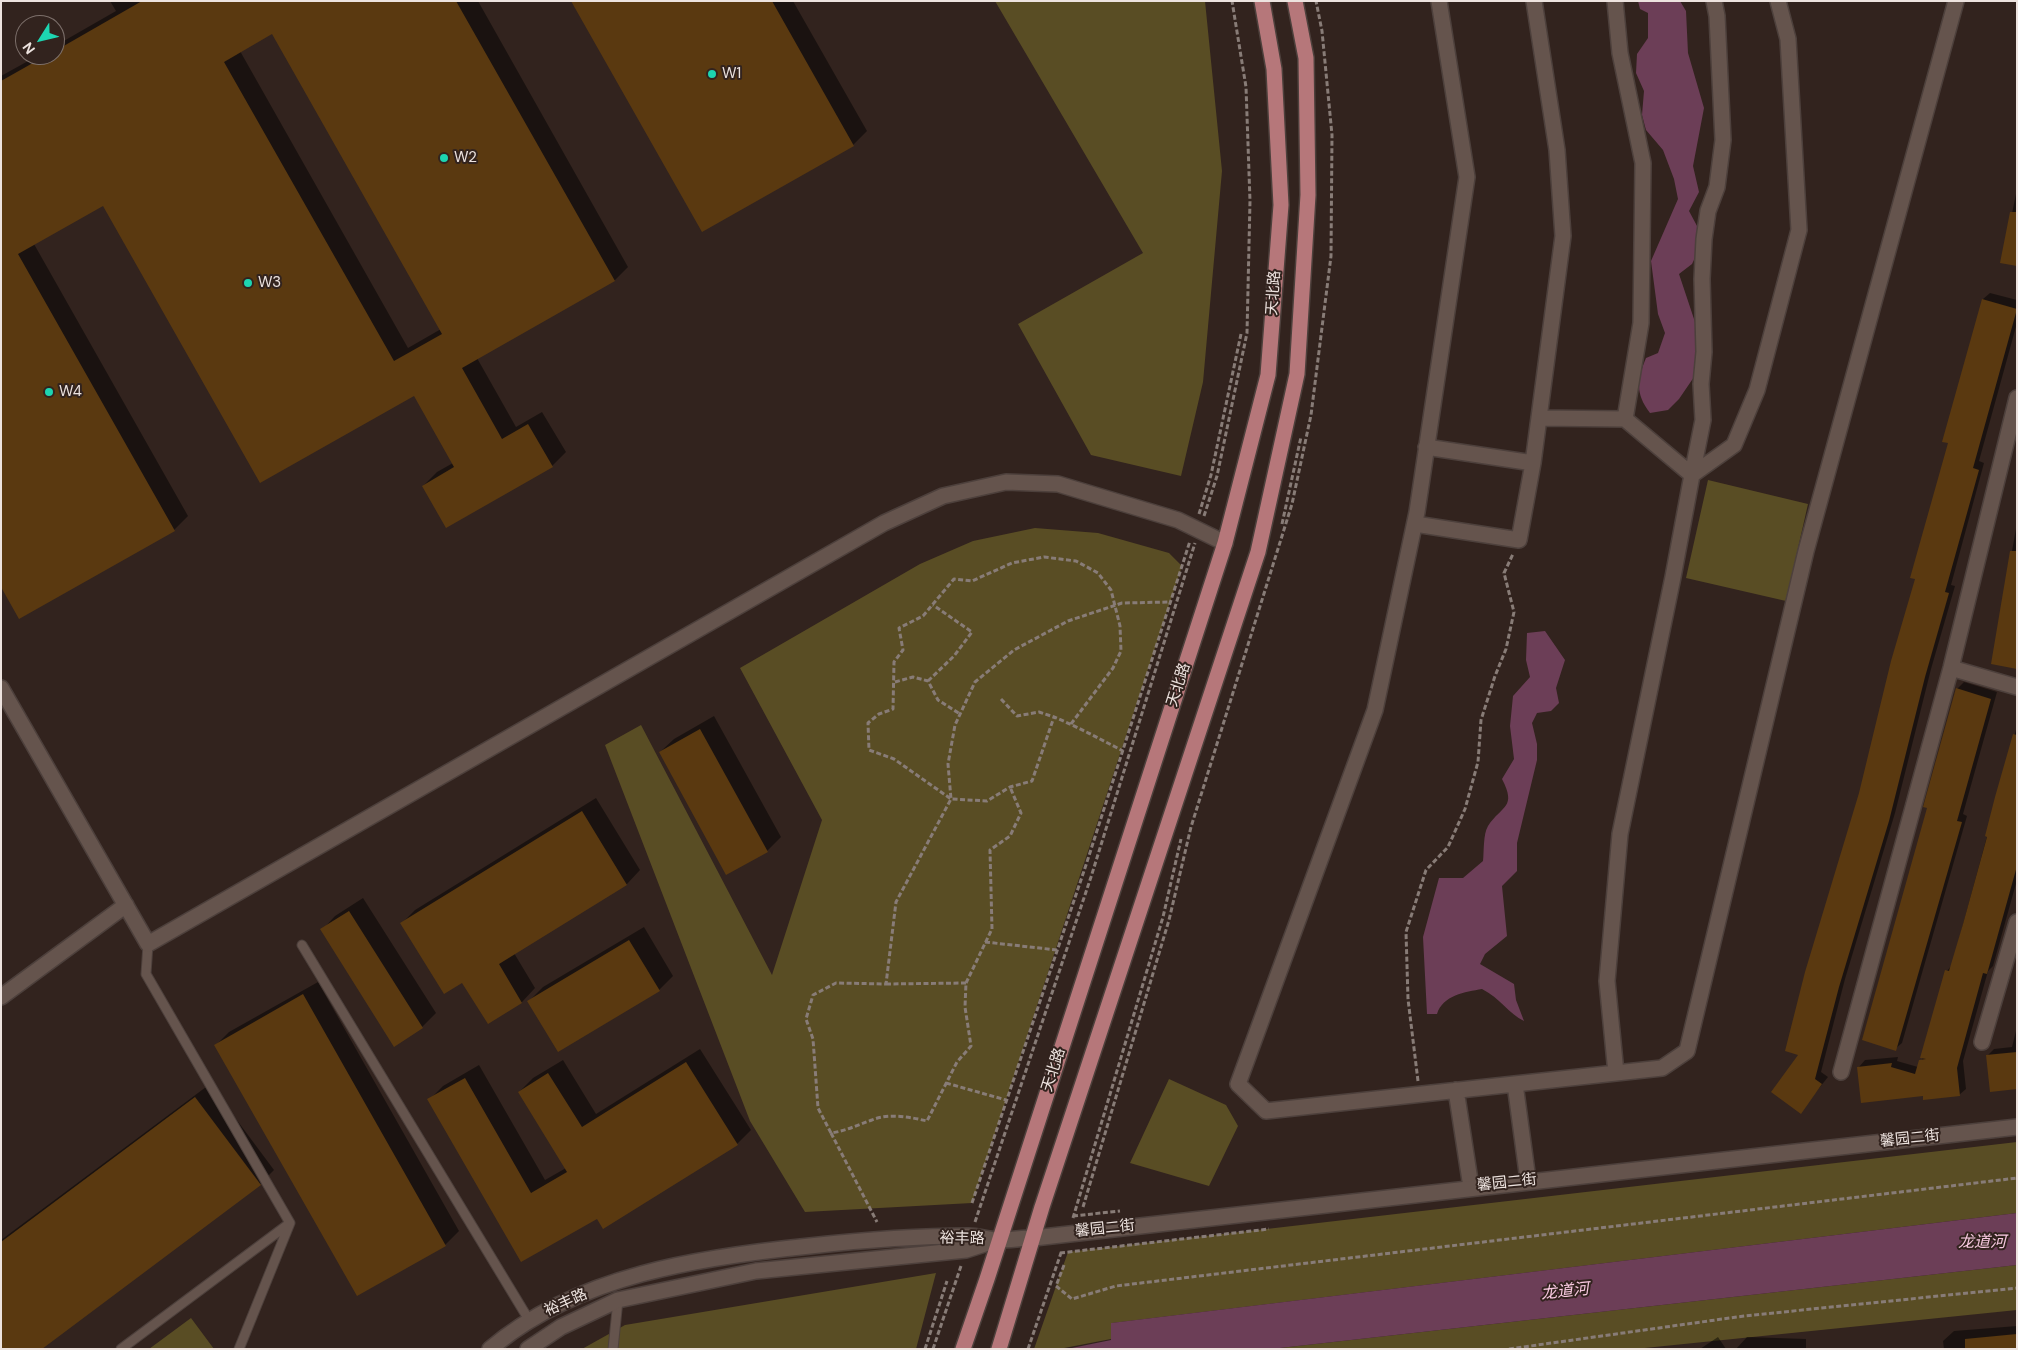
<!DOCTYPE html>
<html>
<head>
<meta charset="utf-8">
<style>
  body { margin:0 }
  #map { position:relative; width:2018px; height:1350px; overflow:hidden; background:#32231e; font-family:"DM Sans",sans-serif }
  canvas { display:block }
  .frame { position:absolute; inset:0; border:2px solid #ede3df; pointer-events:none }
  .north { position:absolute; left:15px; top:15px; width:50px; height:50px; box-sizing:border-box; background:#32231e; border:1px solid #7d706b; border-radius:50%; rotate:234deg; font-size:14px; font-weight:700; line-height:20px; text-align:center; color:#ede3df }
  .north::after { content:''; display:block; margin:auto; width:18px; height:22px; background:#1dd5b1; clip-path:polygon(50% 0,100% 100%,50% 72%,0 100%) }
</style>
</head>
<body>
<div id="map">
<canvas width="2018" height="1350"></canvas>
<div class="frame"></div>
<div class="north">N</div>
</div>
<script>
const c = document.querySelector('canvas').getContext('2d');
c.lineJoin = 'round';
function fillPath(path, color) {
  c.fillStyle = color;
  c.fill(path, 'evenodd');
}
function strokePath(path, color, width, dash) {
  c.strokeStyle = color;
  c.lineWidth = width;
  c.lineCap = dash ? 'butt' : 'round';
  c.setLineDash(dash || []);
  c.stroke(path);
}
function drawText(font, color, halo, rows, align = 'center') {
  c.font = font + ' "DM Sans","Noto Sans SC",sans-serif';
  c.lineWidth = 4;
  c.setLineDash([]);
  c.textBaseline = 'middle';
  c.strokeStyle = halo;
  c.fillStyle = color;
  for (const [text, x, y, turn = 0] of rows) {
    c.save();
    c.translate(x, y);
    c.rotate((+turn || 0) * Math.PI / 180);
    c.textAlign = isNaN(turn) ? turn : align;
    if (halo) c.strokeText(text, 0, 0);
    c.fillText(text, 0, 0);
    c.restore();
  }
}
const green = new Path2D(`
  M995,1h210l17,170 -19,211 -22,94 -90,-21 -73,-131 125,-71z
  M1708,480l100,24 -22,97 -100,-23z
  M1035,528l63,5 71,20 13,13 -210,637 -167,9 -55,-91 -145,-376 36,-20 131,250 50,-155 -82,-152 180,-104 53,-23z
  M1169,1079l57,26 12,21 -29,60 -79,-23z
  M2017,1142v71l-905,110 -1,16 -52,10h-25l34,-97z
  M2017,1265v45l-382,39h-364z
  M936,1273l-20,76h-334l43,-24z
  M191,1318l23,31h-65z`);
const water = new Path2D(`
  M1638,1h42l6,10 2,42 16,55 -11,58 6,26 -10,19 15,28 -12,25 -13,10 18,54 -3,49 -15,22 -11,11 -18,3c-15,-20 -13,-33 -4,-55l12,-5 7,-20 -7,-19 -7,-53 27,-62 -4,-20 -11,-29 -17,-20 -4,-15 2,-24 -8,-18 1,-19 11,-16v-25l-8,-4z
  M1545,631l20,29 -9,28 3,15 -8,8 -14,2 -5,10 5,21v16l-20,83v28l-15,15 5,50 -22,18 -5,10 34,20 2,16 8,21c-15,-7 -24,-23 -42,-32 -17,3 -39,6 -45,25h-10l-4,-77 16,-59h24l20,-17c1,-9 0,-27 5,-35 14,-21 29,-18 14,-47l12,-20 -4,-33 3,-30 17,-19 -4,-17 1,-27z
  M2017,1213v52l-746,84h-204l44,-9v-17z`);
const shadow = new Path2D(`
  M110,1h368l150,266 -13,13 -138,78 39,69 26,-15 24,40 -14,14 -129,20 14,-14 16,-9 -39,-69 -311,-190 -69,40 154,272 -14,14 -173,55v-509l38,-21h16v-9l61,-35zM273,33l168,296 -33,19 -168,-297z
  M572,1h221l74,130 -14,14z
  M2017,189v76l-15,-3z
  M1990,293l27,7v23l-38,138 5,2 -33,122 4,1 -24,83 -36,144 -50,166 -24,93 7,5 -28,35v-58l60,-261 56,-214 67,-280z
  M2017,523v145l-25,-5z
  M1964,682l33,10 -34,122 4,2 -65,227 -7,6 34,-242 28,-118z
  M714,716l67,121 -14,14 -107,-99 14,-13z
  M2017,726v154l-24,86 -5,5 -25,90 3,28 -7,6h-35l-65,-28 6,-7 33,-3 -1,4 21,6 5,-10 24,-86 5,-6z
  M596,798l44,72 -13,14 -113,69 21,35 -13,14 -34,20 -25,-41 -62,-57 14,-14z
  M363,898l73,115 -14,14 -100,-97 13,-14z
  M644,927l29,49 -14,14 -100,60 -30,-49 14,-14z
  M318,982l141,249 -14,14 -229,-200 13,-13z
  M2017,1027v60l-30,-31 7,-7 18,-2z
  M700,1049l51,81 -14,14 -140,73 -76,43 -92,-160 14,-14 36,-21 66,115 21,-12 -47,-76 14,-14 30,-18 33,54z
  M210,1084l64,86 -14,14 -259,165v-109z
  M2017,1326v23h-73l-1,-8 11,-10z
  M1718,1337l8,12h-26z
  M1747,1337l59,2v10h-70z`);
const building = new Path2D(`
  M142,1h314l159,280 -153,87 40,71 26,-15 25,43 -107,61 -24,-42 32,-19 -40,-71 -154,87 -157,-277 -85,48 157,277 -156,88 -18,-32v-506l46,-26h8v-4zM272,34l170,300 -48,27 -170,-299z
  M571,1h201l82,145 -152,86z
  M2010,212h7v54l-17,-3z
  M1982,299l35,10 -44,159 6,2 -34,122 4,1 -24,84 -36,144 -50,166 -24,92 7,5 -21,30 -30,-22 27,-37 -13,-4 20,-79 54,-179 32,-132 24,-82 -5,-1 38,-135 -6,-1z
  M2010,551h7v118l-26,-5z
  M1956,688l35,11 -34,122 5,1 -66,229 -34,-11 65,-232 -4,-1z
  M700,729l68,123 -42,23 -67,-123z
  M2013,734l4,1v131l-30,108 -4,-1 -26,95 3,28 -37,4v-4l-62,7 -4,-36 35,-4 -1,4 24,7 4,-14 7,-1 -6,-1 25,-88 4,1 14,-47 24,-87 -2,-1 10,-39z
  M582,811l45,74 -128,79 23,39 -34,21 -26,-41 -18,11 -44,-71z
  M349,911l74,117 -29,19 -74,-118z
  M629,940l31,51 -102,61 -31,-51z
  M303,994l143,252 -89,50 -143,-251z
  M2017,1052v37l-27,3 -4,-37z
  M686,1062l52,83 -135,84 -6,-10 -76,43 -94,-163 38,-21 66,115 36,-21 -49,-80 30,-19 34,54z
  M195,1097l66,88 -219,164h-41v-107z
  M2017,1334v15h-52v-10z`);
const path = new Path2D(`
  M1199,514l12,-39 30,-141
  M1204,516l13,-40 30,-143 3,-132 -4,-114 -14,-86
  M1282,524l19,-87
  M928,681l26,-25 18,-24 -39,-27
  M895,682l18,-5 15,4 10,19 22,14
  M1001,699l16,17 22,-4 15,5
  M1071,724l42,-56 8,-17 -1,-25 -9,-36 -13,-17 -22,-12 -32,-4 -32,6 -40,18 -18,-2 -31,37 -24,12 4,22 -9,12 -1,47 -14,5 -11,9 1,27 25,9 57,40 36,2 23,-14 22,-6 22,-64c24,10 46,22 69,34
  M985,942l72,8
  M966,983l26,-54 -2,-79 20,-14 11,-23 -11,-26
  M886,984l80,-1 -1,24 6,39 -14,16 -30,59c-17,-4 -39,-8 -55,-1 -15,5 -26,11 -41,13l-13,-25 -5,-69 -7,-20 7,-24 23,-12 50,1 10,-82 55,-103 -3,-35 7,-39 20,-43 39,-32 54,-29 54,-18 48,-1
  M1418,1081l-10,-82 -2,-67 20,-62 22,-23 17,-38 13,-47 3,-42 14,-44 11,-27 8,-37 -10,-39 9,-19
  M946,1083l60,17
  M831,1133l46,89
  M972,1203l114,-338 104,-324
  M1083,1207l86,-287 22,-93 101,-323 19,-89 20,-159 1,-121 -10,-104 -6,-30
  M1073,1216l47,-5
  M1073,1218l90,-301 18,-78
  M975,1222l116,-345 104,-334
  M1060,1253l209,-24
  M1064,1265l-8,21 16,13 44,-13 901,-108
  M925,1349l22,-68
  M933,1349l28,-83
  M1028,1349l34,-99
  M1509,1349l235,-33 273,-28`);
const lane = new Path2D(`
  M148,944l-2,30 144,249 -51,126
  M302,945l227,375
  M121,1349l169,-126
  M613,1349l5,-49`);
const street = new Path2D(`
  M1439,1l28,176 -50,335 -42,198 -137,374 28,27 396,-43 25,-17 119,-500 150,-550
  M1615,1l5,52 23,110 -2,160 -16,96
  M1539,418l86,1 67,56 11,-55 -2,-36 3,-32 -2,-73 2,-40 4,-28 9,-24 6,-47 -6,-124 -3,-15
  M1426,447l107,16
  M1415,524l104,16 14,-77 30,-227 -6,-86 -23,-149
  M1951,668l66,19
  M1,688l147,256 736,-421 59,-27 63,-14 52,2 120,36 47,23
  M1,997l125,-92
  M1982,1042l35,-120
  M1841,1072l110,-404 66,-270
  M1616,1073l-9,-92 13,-147 53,-257 19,-102 42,-30 23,-55 42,-160 -11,-191 -10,-38
  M1515,1084l13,96
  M1456,1090l15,97`);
const secondary = new Path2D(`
  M490,1349c87,-74 211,-92 320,-103 53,-6 107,-10 159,-10 10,0 20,4 30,4 12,0 23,-2 35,-2l983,-111
  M528,1349l33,-22 57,-27 138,-29 210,-21 28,-9`);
const primary = new Path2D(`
  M963,1349l24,-70 238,-736 43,-168 13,-170 -7,-136 -12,-68
  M999,1349l43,-142 216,-655 39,-178 11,-179 -2,-137 -11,-57`);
const markers = [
  [712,74,5,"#1dd5b1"],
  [444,158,5,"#1dd5b1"],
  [248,283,5,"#1dd5b1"],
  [49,392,5,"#1dd5b1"]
];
const poiNames = [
  ["W1",722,74],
  ["W2",454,158],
  ["W3",258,283],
  ["W4",59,392]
];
const streetNames = [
  ["天北路",1274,293,-86],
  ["天北路",1179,685,-72],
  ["天北路",1054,1070,-72],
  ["馨园二街",1910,1139,-6],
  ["馨园二街",1507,1183,-6],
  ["馨园二街",1105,1229,-6],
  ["裕丰路",962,1239,1],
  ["裕丰路",566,1303,-24]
];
const waterNames = [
  ["龙道河",1982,1243],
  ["龙道河",1565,1292,-6]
];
fillPath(green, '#594d24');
fillPath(water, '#6c3e57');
fillPath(shadow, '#0007');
fillPath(building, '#5a3910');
strokePath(lane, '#4d403c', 11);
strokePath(street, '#4d403c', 18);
strokePath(secondary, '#4d403c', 18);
strokePath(primary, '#4d403c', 18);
strokePath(path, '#887c77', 3, [5, 2.5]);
strokePath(lane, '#65544d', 9);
strokePath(street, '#65544d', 15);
strokePath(secondary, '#65544d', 15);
strokePath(primary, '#b6777a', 15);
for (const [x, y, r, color] of markers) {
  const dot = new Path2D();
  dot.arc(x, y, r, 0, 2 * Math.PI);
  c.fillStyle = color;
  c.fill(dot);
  strokePath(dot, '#32231e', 2);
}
drawText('15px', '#ede3df', '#32231e', poiNames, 'left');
drawText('15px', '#ede3df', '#32231e', streetNames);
drawText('italic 16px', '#f8c9e0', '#32231e', waterNames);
</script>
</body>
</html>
